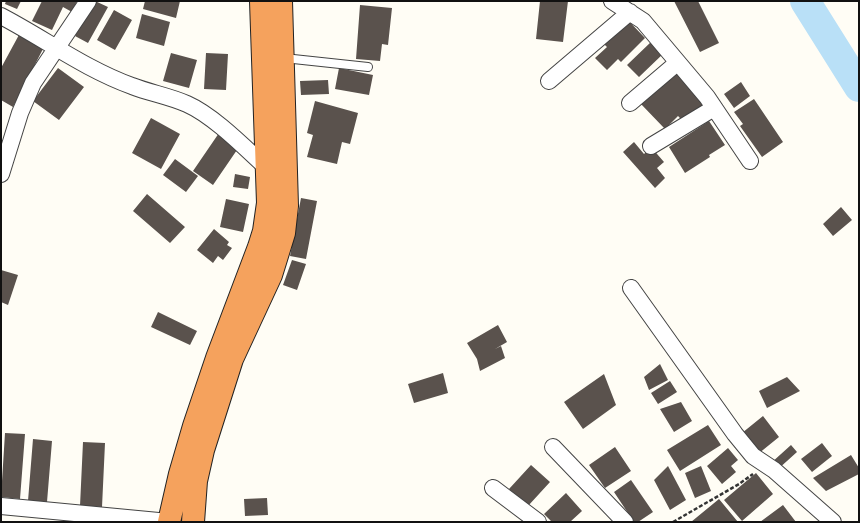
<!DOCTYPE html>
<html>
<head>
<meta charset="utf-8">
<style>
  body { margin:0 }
  #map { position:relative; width:860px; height:523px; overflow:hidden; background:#fffdf5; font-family:"Zilla Slab",serif }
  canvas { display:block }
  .frame { position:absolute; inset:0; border:2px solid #111; pointer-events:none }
</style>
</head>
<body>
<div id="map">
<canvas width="860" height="523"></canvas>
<div class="frame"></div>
</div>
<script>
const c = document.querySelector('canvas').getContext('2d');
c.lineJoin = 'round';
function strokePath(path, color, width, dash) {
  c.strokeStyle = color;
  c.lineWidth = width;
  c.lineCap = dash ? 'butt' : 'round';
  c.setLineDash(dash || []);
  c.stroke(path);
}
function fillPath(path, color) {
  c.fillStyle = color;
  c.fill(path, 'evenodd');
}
const river = new Path2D(`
  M805,1l54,86`);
const building = new Path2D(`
  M6,1h15l-4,8 -12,-5z
  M42,1h35l-5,11 -9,-5 -11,23 -20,-9z
  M95,1l13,6 -20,36 -13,-7z
  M145,1h35l-4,17 -33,-9z
  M540,1h28l-5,41 -27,-3z
  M674,1h24l21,42 -19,9z
  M360,5l32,3 -4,37 -6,-1 -2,17 -24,-2z
  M114,10l18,10 -17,30 -18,-10z
  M142,14l28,8 -6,24 -28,-8z
  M624,16l21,22 -24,24 -3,-3 -11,11 -12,-12 12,-11 -7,-7z
  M20,33l24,14 -31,60 -12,-7v-32z
  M652,41l12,12 -25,24 -12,-12z
  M171,53l26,7 -8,28 -26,-7z
  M206,53l22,1 -2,36 -22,-1z
  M58,68l26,19 -25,33 -26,-19z
  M339,68l34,7 -4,20 -34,-6z
  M675,68l30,35 -20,20 -7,-7 -13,13 -25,-26z
  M328,80l1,14 -28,1 -1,-14z
  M741,82l9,14 -16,12 -10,-14z
  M754,99l29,43 -21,15 -22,-31 3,-2 -9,-12z
  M315,101l43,12 -8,31 -8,-2 -5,22 -30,-7 6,-22 -6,-2z
  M151,118l29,16 -19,35 -29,-16z
  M709,121l16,24 -16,10 1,2 -25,16 -16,-26z
  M219,133l20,14 -26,38 -20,-14z
  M634,142l10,12 7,-7 13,15 -7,6 8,10 -10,10 -32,-36z
  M175,159l23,17 -12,16 -23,-17z
  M235,174l15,3 -2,12 -15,-2z
  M147,194l38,33 -15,16 -37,-32z
  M301,198l16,3 -11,58 -16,-3z
  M226,199l23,5 -6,28 -23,-5z
  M841,207l11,13 -19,16 -10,-12z
  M214,229l15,13 -2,3 5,3 -9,12 -5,-4 -5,7 -16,-13z
  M292,260l14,4 -9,26 -14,-5z
  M1,270l17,5 -10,30 -7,-3z
  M158,312l39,19 -7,14 -39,-18z
  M498,325l9,17 -12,7 6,-3 4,12 -25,13 -3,-12 -10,-16z
  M660,364l8,16 -19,10 -5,-13z
  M443,373l5,20 -34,10 -6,-19z
  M604,374l12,31 -33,24 -19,-27z
  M787,377l13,14 -33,17 -8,-17z
  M670,381l7,11 -19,12 -7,-11z
  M681,402l11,19 -18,11 -14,-23z
  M763,416l16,21 -21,17 -16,-21z
  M708,425l13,20 -41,26 -13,-21z
  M5,433l20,1 -5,65 -19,-2z
  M33,439l19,2 -5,61 -19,-1z
  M83,442l22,1 -3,64 -22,-1z
  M822,443l10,13 -20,16 -11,-13z
  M791,445l6,7 -20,18 -6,-7z
  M615,447l16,24 -26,17 -16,-23z
  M728,448l10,12 -7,6 5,6 -14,12 -15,-18z
  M851,455l8,13v6l-33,17 -13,-13z
  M531,465l19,17 -22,24 -19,-17z
  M668,466l18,34 -16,10 -16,-30z
  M701,466l10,25 -16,7 -10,-25z
  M756,473l17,21 -31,27 -18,-21z
  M631,480l22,32 -15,10h-4l-20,-30z
  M566,493l16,18 -12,11h-18l-8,-8z
  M267,498l1,17 -23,1 -1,-17z
  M719,499l19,23h-47z
  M783,505l13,17h-36z`);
const path = new Path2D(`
  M673,522l66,-38 14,-10`);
const lane = new Path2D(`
  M284,58l84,9`);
const street = new Path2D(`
  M612,1l31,20 64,76 43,64
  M1,16c44,23 84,53 131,70 18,7 37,10 55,18 27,12 58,44 80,64
  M549,81l81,-69
  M630,103l47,-40
  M651,146l63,-38
  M1,174l19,-61 13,-30 55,-82
  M631,288l104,146 18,22 21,14 59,52
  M553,447l72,75
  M493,488l45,34
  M1,506l168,16`);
const highway = new Path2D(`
  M169,522l11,-48 14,-48 23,-68 42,-111 5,-16 4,-28 -7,-202
  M193,522l3,-41 7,-31 29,-91 39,-84 13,-42 3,-27 -6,-205`);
strokePath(river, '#b9e0f7', 30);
fillPath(building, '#5a524d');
strokePath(lane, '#444', 10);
strokePath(street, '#444', 18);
strokePath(highway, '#222', 24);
strokePath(path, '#333', 2.5, [4, 2]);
strokePath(lane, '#fff', 8);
strokePath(street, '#fff', 16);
strokePath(highway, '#f5a25d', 22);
</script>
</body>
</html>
